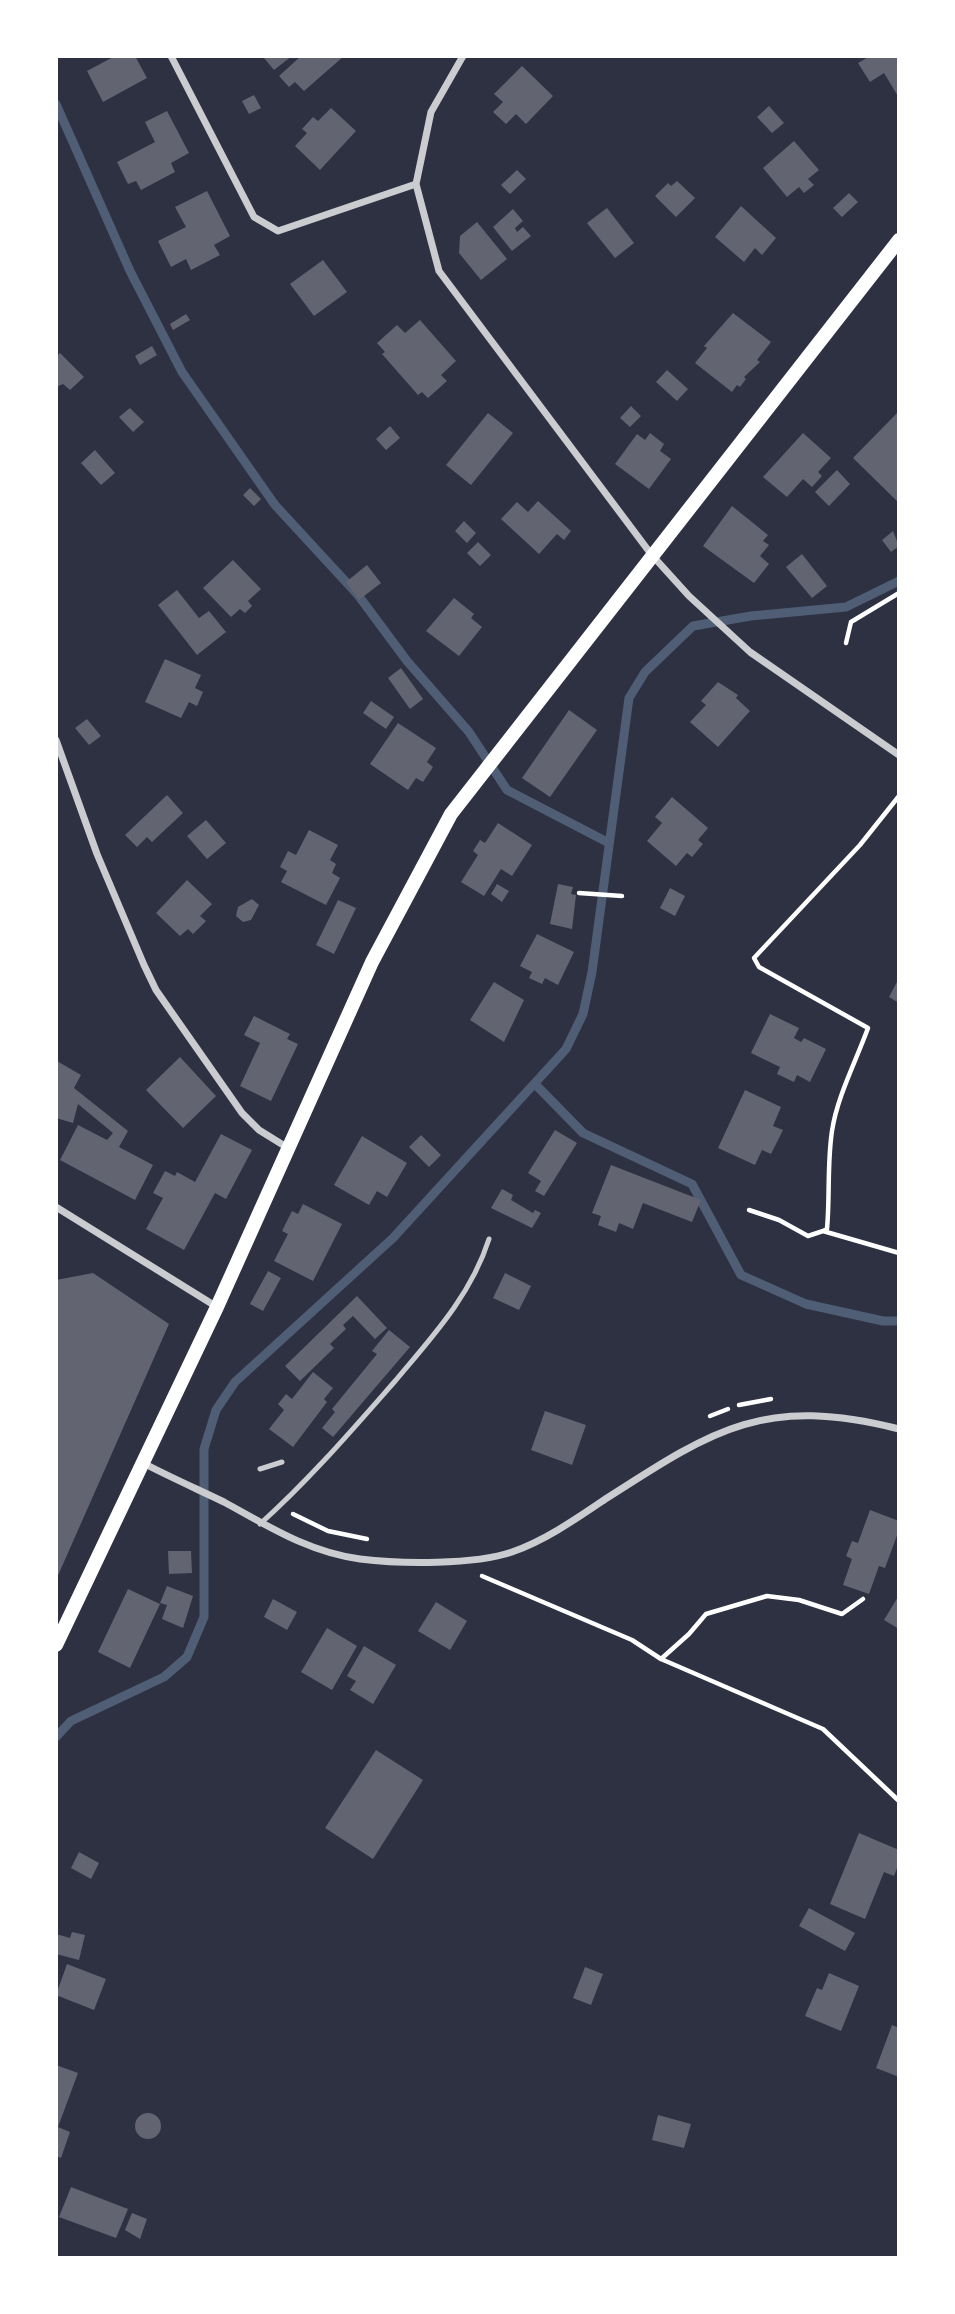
<!DOCTYPE html>
<html>
<head>
<meta charset="utf-8">
<style>
  body { margin:0 }
  #map { position:relative; width:955px; height:2314px; overflow:hidden; background:#2d3142; font-family:Quicksand,sans-serif }
  canvas { display:block }
  .frame { position:absolute; inset:0; border:58px solid #fff; pointer-events:none }
</style>
</head>
<body>
<div id="map">
<canvas width="955" height="2314"></canvas>
<div class="frame"></div>
</div>
<script>
const c = document.querySelector('canvas').getContext('2d');
c.lineJoin = 'round';
function strokePath(path, color, width, dash) {
  c.strokeStyle = color;
  c.lineWidth = width;
  c.lineCap = dash ? 'butt' : 'round';
  c.setLineDash(dash || []);
  c.stroke(path);
}
function fillPath(path, color) {
  c.fillStyle = color;
  c.fill(path, 'evenodd');
}
const stream = new Path2D(`
  M56,104l74,167 52,101 93,133 83,90 49,66 62,71 38,58 102,53
  M536,1085l47,48 109,51 49,91 65,29 77,17h16
  M56,1737l15,-16 93,-44 23,-20 17,-40v-168l12,-39 19,-28 158,-144 173,-189 17,-35 9,-42 37,-274 16,-26 48,-46 58,-10 95,-9 53,-26`);
const building = new Path2D(`
  M115,56h20l12,22 -44,24 -16,-31z
  M266,56h26l-18,14 -10,-12z
  M301,56h43l-40,35 -9,-9 -6,5 -10,-11z
  M870,56h29v42l-15,-25 -14,9 -12,-19z
  M522,66l31,30 -27,28 -10,-10 -10,10 -13,-12 10,-10 -9,-8z
  M254,95l7,13 -12,6 -7,-13z
  M769,106l15,17 -12,10 -15,-16z
  M331,108l25,23 -36,39 -25,-24 12,-13 -5,-4 11,-12 5,4z
  M167,111l22,42 -18,10 4,9 -34,18 -5,-9 -8,3 -11,-22 38,-20 -10,-20z
  M794,141l25,29 -11,9 6,6 -10,8 -5,-6 -12,10 -24,-29z
  M517,170l9,9 -16,15 -9,-9z
  M677,181l18,17 -19,19 -21,-21 13,-13 3,3z
  M207,191l23,45 -16,9 6,10 -29,15 -5,-11 -15,8 -13,-26 28,-14 -11,-20z
  M849,193l9,9 -16,15 -9,-9z
  M741,206l35,32 -14,17 -7,-7 -11,14 -29,-25z
  M607,208l27,35 -19,15 -28,-35z
  M513,209l10,12 -8,7 2,4 6,-5 8,9 -19,15 -19,-24z
  M477,222l30,37 -26,21 -22,-27 1,-17z
  M323,260l24,32 -33,24 -24,-32z
  M733,313l38,29 -14,18 3,2 -16,15 2,2 -6,8 -3,-2 -5,7 -37,-29 12,-15 -3,-2z
  M186,314l4,6 -17,10 -3,-6z
  M420,320l36,41 -15,14 6,6 -19,17 -6,-6 -4,3 -36,-41 3,-2 -8,-9 20,-18 8,8z
  M152,346l5,9 -17,10 -5,-9z
  M60,353l24,24 -14,13 -7,-6 -7,3v-30z
  M667,370l21,19 -11,12 -21,-19z
  M631,406l10,10 -11,11 -10,-9z
  M130,408l14,14 -11,10 -14,-15z
  M899,411v92l-46,-45z
  M488,413l25,20 -42,52 -25,-20z
  M390,426l10,12 -14,12 -10,-11z
  M650,433l14,11 -4,7 11,8 -22,30 -34,-25 22,-30 8,6z
  M803,433l28,25 -13,14 4,4 -10,11 -9,-8 -16,18 -24,-20z
  M95,450l20,23 -14,12 -20,-22z
  M837,470l13,14 -21,22 -14,-14z
  M250,488l11,11 -7,7 -11,-11z
  M538,501l33,30 -7,9 -7,-6 -18,20 -38,-35 16,-17 11,10z
  M732,506l36,29 -5,6 6,4 -9,11 9,8 -15,19 -51,-37z
  M464,521l12,12 -9,10 -12,-12z
  M893,531l6,15 -8,6 -9,-12z
  M478,542l13,13 -11,11 -13,-13z
  M802,554l25,32 -15,12 -26,-31z
  M233,560l28,29 -13,12 4,5 -7,7 -5,-4 -9,8 -28,-29z
  M367,565l14,18 -22,17 -13,-18z
  M177,590l22,28 10,-7 17,21 -29,23 -39,-50z
  M454,598l20,16 -3,4 11,9 -23,29 -33,-25z
  M165,659l36,16 -6,13 8,4 -6,14 -8,-4 -8,16 -36,-16z
  M401,668l22,31 -13,10 -22,-31z
  M718,682l20,13 -2,3 14,13 -32,36 -28,-25 16,-17 -5,-4z
  M371,701l23,16 -8,12 -23,-16z
  M569,710l28,20 -47,67 -28,-19z
  M87,719l14,17 -12,9 -14,-17z
  M398,723l38,25 -9,14 6,5 -10,15 -7,-4 -8,12 -38,-26z
  M167,795l16,18 -31,29 -5,-5 -10,10 -12,-12z
  M672,797l36,31 -10,12 5,4 -11,13 -5,-4 -11,13 -29,-25 15,-18 -7,-6z
  M206,820l20,23 -19,16 -20,-23z
  M498,823l34,22 -20,31 -11,-7 -17,27 -23,-14 17,-27 -5,-4 7,-11 5,3z
  M309,830l29,15 -8,15 6,4 -4,9 8,5 -14,27 -45,-23 6,-11 -7,-4 8,-16 8,4z
  M187,880l25,24 -12,12 6,5 -13,13 -5,-5 -8,7 -24,-23z
  M497,884l12,7 -7,11 -11,-8z
  M558,884l15,3 -2,7 5,1 -4,34 -22,-5z
  M670,888l15,8 -10,20 -15,-8z
  M252,899l7,6 -8,15 -8,2 -7,-6 2,-9z
  M338,900l18,8 -22,46 -18,-9z
  M537,934l37,18 -16,33 -13,-7 -3,6 -13,-6 3,-6 -12,-6z
  M899,978v25l-10,-6z
  M494,982l30,18 -20,42 -34,-22z
  M770,1014l29,14 -5,10 7,4 3,-4 22,11 -16,33 -13,-7 -3,7 -17,-8 3,-7 -29,-14z
  M254,1016l36,18 -3,5 11,5 -27,57 -31,-15 20,-43 -16,-8z
  M180,1057l36,39 -33,32 -37,-38z
  M57,1061l24,14 -7,13 54,43 -9,16 34,18 -18,35 -75,-40 18,-35 29,15 6,-7 -35,-29 -5,19 -17,-5z
  M745,1090l36,17 -8,19 10,4 -12,24 -9,-4 -7,15 -37,-17z
  M555,1130l22,13 -33,53 -9,-5 6,-10 -13,-8z
  M221,1134l31,16 -26,49 -11,-6 -31,57 -38,-21 17,-31 -10,-5 12,-22 10,5 2,-4 18,10z
  M421,1135l20,20 -12,12 -20,-20z
  M362,1136l45,27 -20,34 -10,-6 -8,14 -35,-20z
  M611,1165l90,35 -9,22 -49,-19 -10,26 -14,-6 -3,9 -18,-7 3,-9 -9,-3z
  M502,1189l11,6 -2,5 22,13 2,-3 6,3 -9,15 -41,-20z
  M303,1204l39,20 -29,57 -39,-20 14,-27 -6,-3 10,-20 6,3z
  M268,1271l13,7 -18,33 -13,-7z
  M93,1273l76,51 -113,256v-300z
  M505,1273l26,13 -12,24 -26,-12z
  M357,1296l30,32 -12,11 -22,-23 -10,9 3,4 -16,15 4,4 -34,33 -15,-15z
  M389,1330l21,17 -77,90 -11,-9 13,-16 -3,-3 45,-55 -5,-3z
  M313,1372l20,16 -9,11 3,3 -34,45 -24,-18 15,-19 -6,-6 8,-10 6,5z
  M545,1411l41,14 -14,40 -41,-15z
  M870,1510l29,11v9l-14,38 -6,-2 -10,28 -26,-9 9,-26 -6,-3 6,-15 6,2z
  M168,1551h23l1,22 -23,1z
  M167,1586l26,10 -10,32 -21,-9 5,-14 -7,-2z
  M128,1589l32,15 -30,64 -32,-16z
  M899,1595v34l-15,-9z
  M273,1599l24,13 -10,18 -23,-13z
  M436,1602l31,19 -17,29 -32,-19z
  M327,1628l30,18 -25,44 -31,-18z
  M364,1646l32,19 -23,39 -23,-14 6,-9 -9,-5z
  M376,1750l47,30 -50,79 -48,-31z
  M859,1833l40,17v13l-5,13 -10,-4 -19,47 -35,-15z
  M79,1852l20,11 -8,16 -20,-11z
  M809,1908l46,25 -10,18 -46,-25z
  M72,1932l13,3 -6,25 -23,-6v-20l14,4z
  M67,1964l39,15 -12,31 -38,-15z
  M585,1967l18,7 -12,31 -18,-7z
  M829,1973l30,13 -18,45 -36,-15 12,-28 5,2z
  M892,2025l7,3v49l-23,-9z
  M56,2065l22,8 -20,54 12,5 -9,26 -5,-2z
  M135 2126a13 13 0 1 1 26 0a13 13 0 1 1-26 0Z
  M658,2115l33,9 -7,24 -32,-8z
  M71,2187l57,22 -12,29 -57,-21z
  M132,2213l15,6 -7,20 -15,-9z`);
const path = new Path2D(`
  M846,643l5,-21 48,-29
  M579,893l43,3
  M749,1210l30,10 29,16 15,-5 76,22
  M823,1231l4,-2c3,-33 0,-65 5,-98 5,-34 24,-70 36,-103l-109,-61 -5,-9 106,-113 39,-49
  M739,1405l32,-6
  M710,1416l18,-7
  M293,1514l35,17 39,8
  M482,1576l150,64 29,19 162,70 76,72
  M661,1659l28,-25 17,-20 61,-18 32,4 43,14 21,-15`);
const service = new Path2D(`
  M260,1469l22,-7
  M260,1524c50,-45 92,-94 136,-144 37,-44 75,-85 93,-141`);
const minor = new Path2D(`
  M171,56l83,161 24,14 138,-47
  M463,56l-32,56 -15,72 23,87 212,283 38,42 61,56 149,103
  M56,740l41,114 47,111 12,25 86,123 17,17 29,18
  M56,1207l161,100
  M143,1463c27,14 54,26 81,39 44,24 84,50 136,57 40,5 114,6 152,-7 32,-11 64,-33 92,-52 110,-71 160,-105 295,-71`);
const secondary = new Path2D(`
  M56,1645l161,-338 155,-345 79,-148 448,-574`);
strokePath(stream, '#4f5d75', 9);
fillPath(building, '#626471');
strokePath(path, '#fff', 4.5);
strokePath(service, '#caccd0', 5);
strokePath(minor, '#caccd0', 7);
strokePath(secondary, '#fff', 14);
</script>
</body>
</html>
